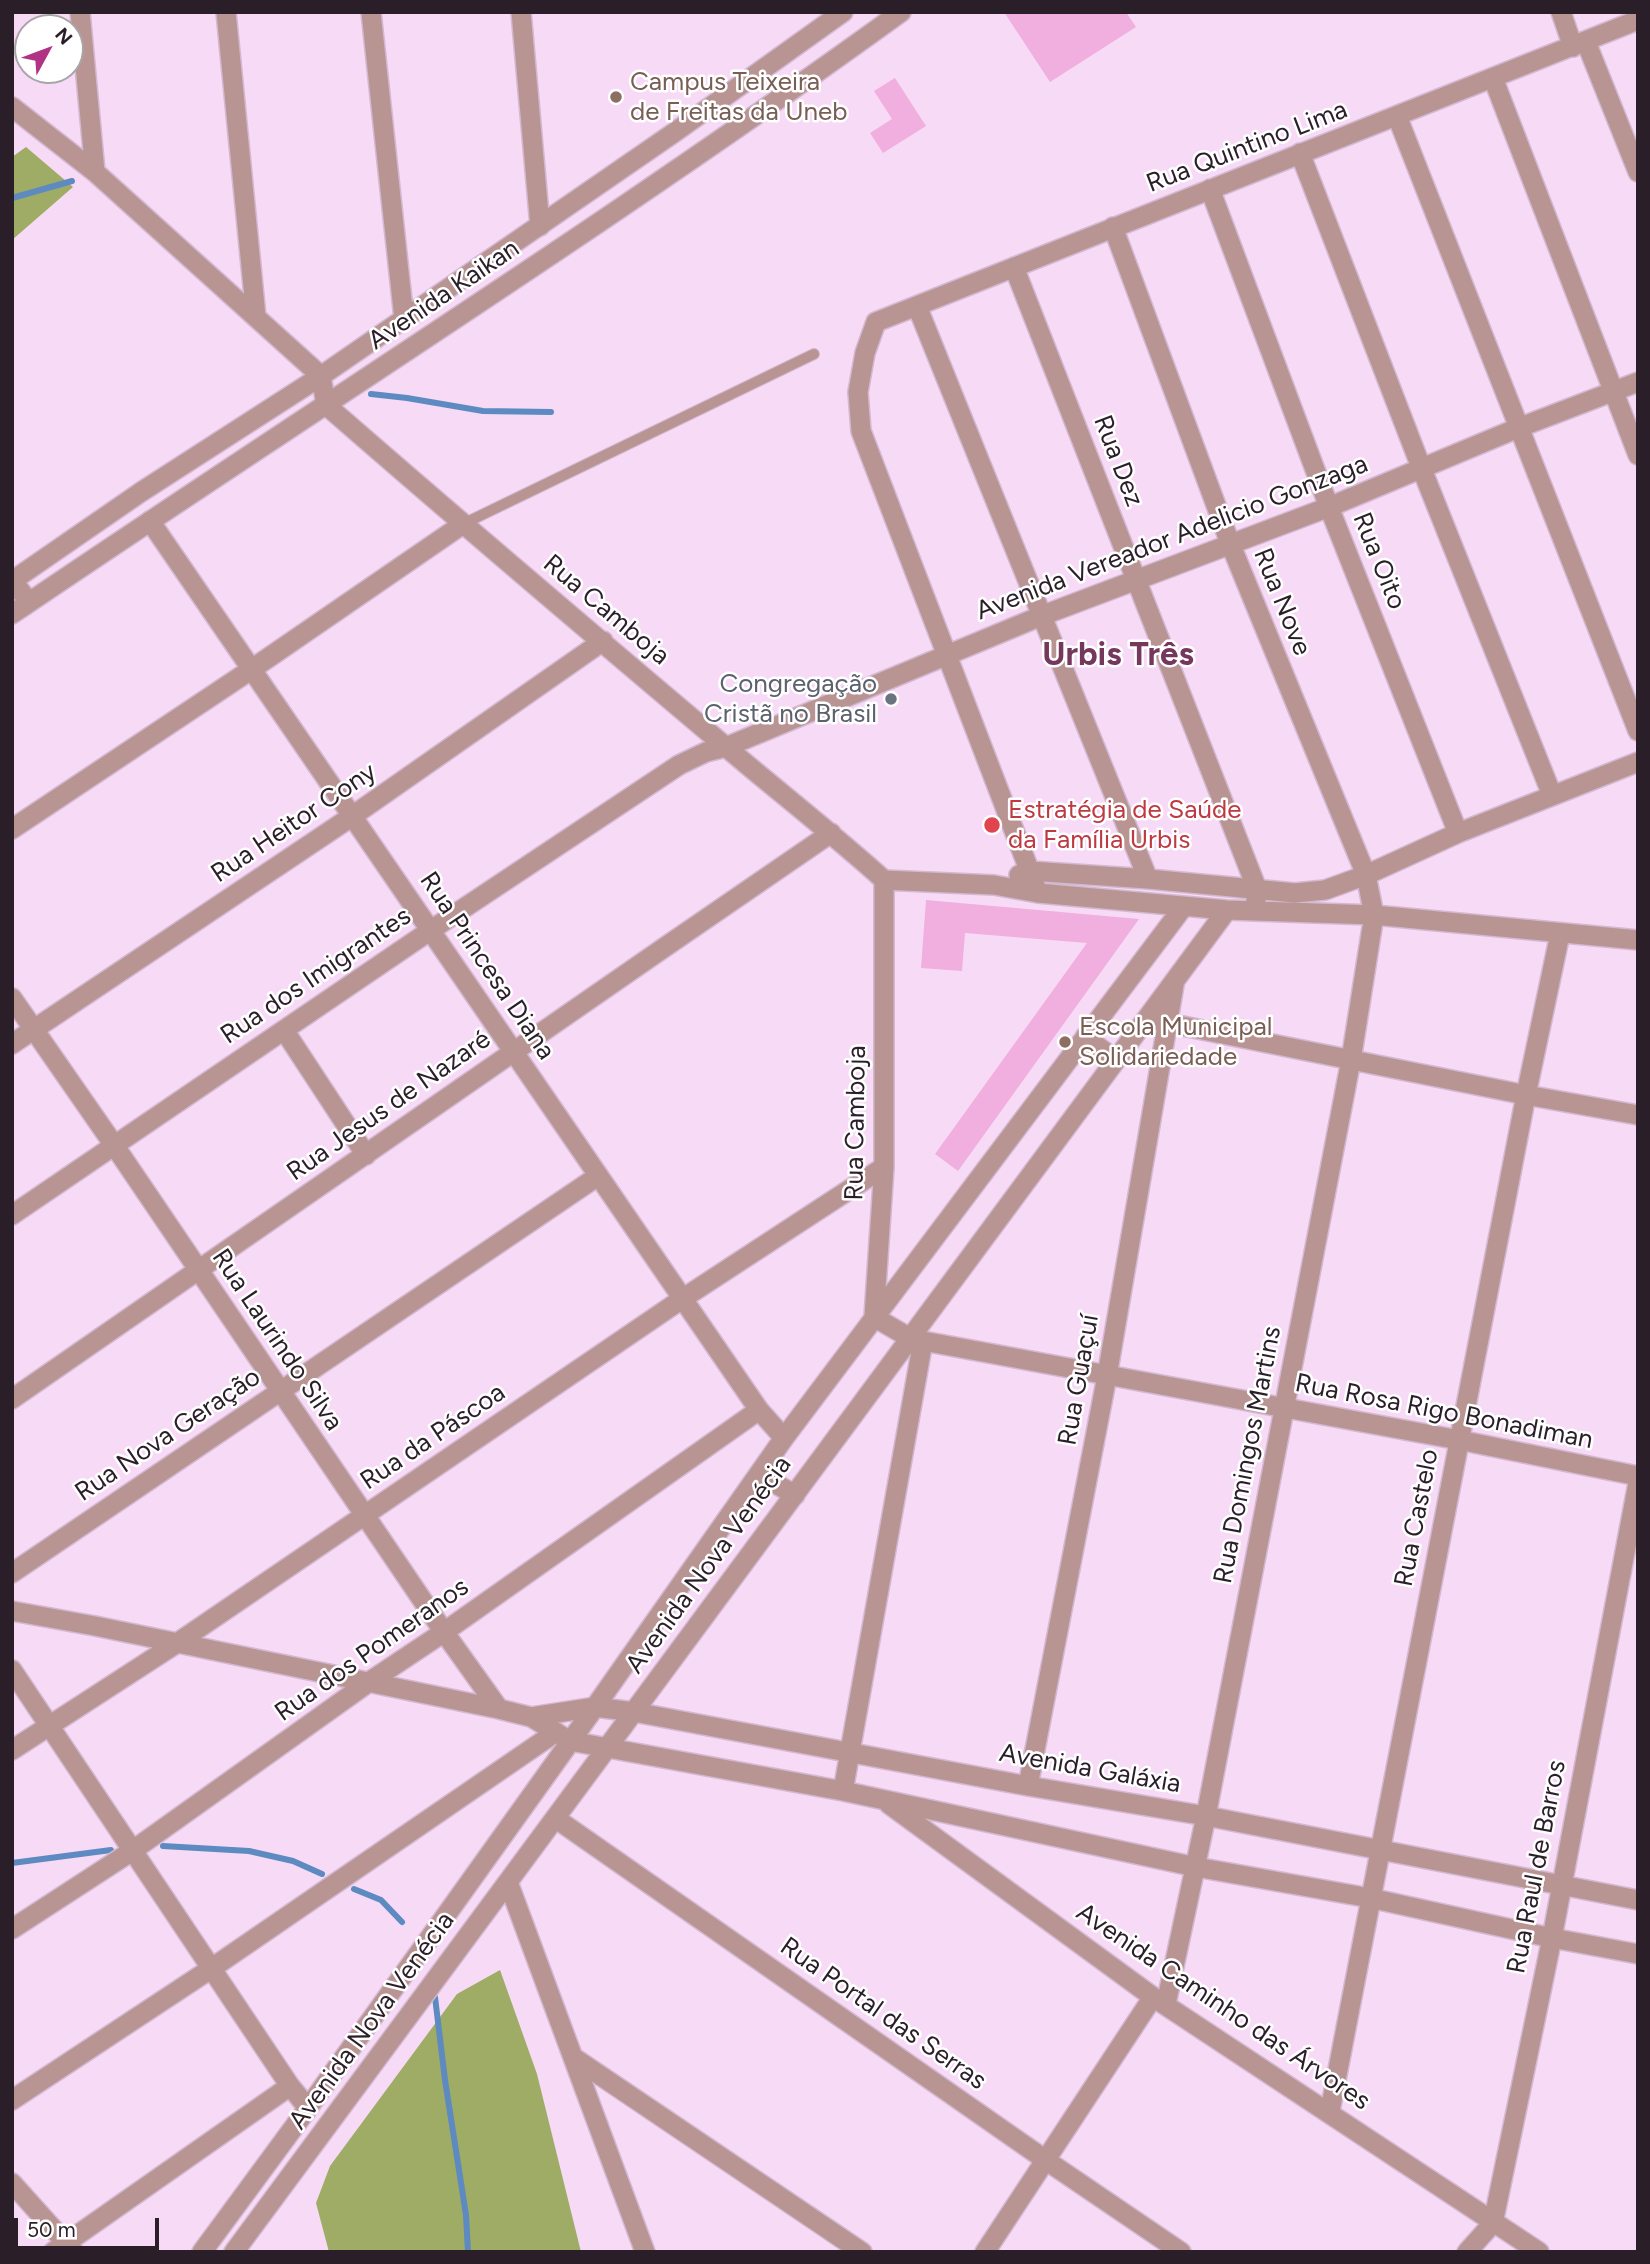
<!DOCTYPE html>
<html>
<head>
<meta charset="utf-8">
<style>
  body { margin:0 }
  #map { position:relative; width:1650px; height:2264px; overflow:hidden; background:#f7daf6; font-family:Figtree,sans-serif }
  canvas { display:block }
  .frame { position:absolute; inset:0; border:14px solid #2a1f29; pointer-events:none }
  .north { position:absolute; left:14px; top:14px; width:70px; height:70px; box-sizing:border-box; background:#fff; border:2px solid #aaa5a9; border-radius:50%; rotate:49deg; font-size:19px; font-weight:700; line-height:28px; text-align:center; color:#2a1f29 }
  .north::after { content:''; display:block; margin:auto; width:24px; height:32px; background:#b13484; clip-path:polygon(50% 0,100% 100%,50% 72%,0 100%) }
  .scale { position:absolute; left:14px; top:2218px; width:145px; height:32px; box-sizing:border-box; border:4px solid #2a1f29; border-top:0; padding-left:9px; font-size:21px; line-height:24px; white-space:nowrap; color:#2a1f29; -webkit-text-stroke:5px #fff; paint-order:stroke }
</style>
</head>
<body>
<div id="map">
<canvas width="1650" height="2264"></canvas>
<div class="frame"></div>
<div class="north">N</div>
<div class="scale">50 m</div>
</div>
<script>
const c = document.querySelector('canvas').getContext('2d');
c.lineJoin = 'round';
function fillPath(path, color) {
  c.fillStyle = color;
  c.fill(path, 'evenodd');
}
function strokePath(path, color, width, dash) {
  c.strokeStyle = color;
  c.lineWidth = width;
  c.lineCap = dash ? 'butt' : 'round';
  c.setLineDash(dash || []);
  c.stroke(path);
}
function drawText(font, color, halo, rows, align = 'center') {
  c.font = font + ' Figtree,sans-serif';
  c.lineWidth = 5;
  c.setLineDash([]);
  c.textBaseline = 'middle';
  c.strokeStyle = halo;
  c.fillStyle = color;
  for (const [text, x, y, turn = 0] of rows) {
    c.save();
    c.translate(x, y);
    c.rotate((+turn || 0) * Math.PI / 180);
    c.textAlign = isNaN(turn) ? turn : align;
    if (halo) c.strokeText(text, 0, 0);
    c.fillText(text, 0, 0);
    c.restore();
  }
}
const forest = new Path2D(`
  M26,147l47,40 -61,53v-83z
  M500,1970l37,104 44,178h-252l-13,-49 14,-37 127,-172z`);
const stream = new Path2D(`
  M12,198l60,-17
  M371,394l36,4 76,13 68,1
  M163,1846l86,5 44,10 29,13
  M12,1863l99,-13
  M354,1889l27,11 21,22
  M435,1997l10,83 21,135 2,37`);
const building = new Path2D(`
  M1004,12h122l10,15 -86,55z
  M895,78l31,48 -43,27 -13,-20 22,-14 -18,-28z
  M926,900l213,19 -181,252 -23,-17 152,-211 -122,-10 -3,38 -41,-3z`);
const service = new Path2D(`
  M463,524l351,-170`);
const minor = new Path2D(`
  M80,12l15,160
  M226,12l30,305
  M371,12l33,307
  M521,12l19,214
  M1561,12l12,35
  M1586,42l52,130
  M1493,78l145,377
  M12,107l83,65 226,204 5,29c132,115 266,229 400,342 53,45 107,87 158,133v287l-10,150 36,21 13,3 536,99 179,36
  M1397,116l241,615
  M1300,153l121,314 131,328
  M1210,189l119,318 129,326
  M1113,227l117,316 136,332 8,40 -23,145 -145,756 -40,188
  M1014,267l243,622 -2,22
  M917,306l231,573
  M150,521l609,889 25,28
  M12,580l17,22
  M12,829l240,-160 211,-145
  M1019,875l11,-4 118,8 147,14 30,-3 41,-15 92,-42 180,-71
  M884,880l110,5 44,8 189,17 147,5 264,25
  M1038,893l-177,-462 -3,-39 7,-39 11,-31 762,-302
  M12,998l102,147 330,487 55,77
  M1158,1021l368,74 112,20
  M284,1030l82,125
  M1085,1037l31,23
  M12,1044l339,-227 252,-176
  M12,1215l419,-285 248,-165 27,-13 20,-5 315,-131 288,-109 189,-79 120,-46
  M12,1399c274,-188 545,-379 819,-566
  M759,1474l36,21
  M12,1573l586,-397
  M12,1611l83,15 404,83 32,8 39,24 273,50 353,76 174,31 182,40 86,16
  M12,1670l278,416 18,22
  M531,1717l64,-10 39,5 394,74 178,30 432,84
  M12,1750l165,-107 505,-344 202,-132
  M1028,1786l79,-410 67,-391
  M843,1791l80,-450
  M889,1804l264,193 386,255
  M555,1818l492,343 134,91
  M508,1882l137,370
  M12,1929l120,-78 237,-169 75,-50 315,-222
  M573,2057l289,195
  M12,2100l200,-132 344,-236
  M1330,2111l196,-1016 34,-161
  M12,2183l62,69
  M53,2252l237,-166
  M202,2252l106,-144 287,-401 189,-269 400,-532
  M234,2252l993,-1342
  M985,2252l168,-255
  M1467,2252l26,-29 59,-285 86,-455`);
const tertiary = new Path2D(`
  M12,581l129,-89 180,-116 354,-244 168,-120
  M12,614c296,-201 599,-392 889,-602`);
const markers = [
  [616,97,7,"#8d6e63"],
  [891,699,7,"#6b7280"],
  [992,825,9,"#e0444e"],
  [1065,1042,7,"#8d6e63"]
];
const educationNames = [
  ["Campus Teixeira",630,82],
  ["de Freitas da Uneb",630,112],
  ["Escola Municipal",1079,1027],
  ["Solidariedade",1079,1057]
];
const streetNames = [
  ["Rua Quintino Lima",1247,147,-21],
  ["Avenida Kaikan",444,295,-34],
  ["Rua Dez",1118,461,69],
  ["Avenida Vereador Adelicio Gonzaga",1172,538,-21],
  ["Rua Oito",1379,561,68],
  ["Rua Nove",1282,602,68],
  ["Rua Camboja",606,610,40],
  ["Rua Heitor Cony",294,823,-34],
  ["Rua Princesa Diana",487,966,56],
  ["Rua dos Imigrantes",316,976,-34],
  ["Rua Jesus de Nazaré",389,1106,-35],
  ["Rua Camboja",856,1123,-89],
  ["Rua Laurindo Silva",277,1340,56],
  ["Rua Guaçuí",1079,1380,-80],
  ["Rua Rosa Rigo Bonadiman",1444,1412,11],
  ["Rua Nova Geração",168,1435,-34],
  ["Rua da Páscoa",433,1437,-34],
  ["Rua Domingos Martins",1248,1455,-79],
  ["Rua Castelo",1417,1518,-79],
  ["Avenida Nova Venécia",709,1565,-54],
  ["Rua dos Pomeranos",372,1650,-35],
  ["Avenida Galáxia",1090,1769,10],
  ["Rua Raul de Barros",1537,1867,-79],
  ["Avenida Caminho das Árvores",1223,2007,34],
  ["Rua Portal das Serras",883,2014,35],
  ["Avenida Nova Venécia",372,2021,-54]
];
const worshipNames = [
  ["Congregação",877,684],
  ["Cristã no Brasil",877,714]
];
const healthNames = [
  ["Estratégia de Saúde",1008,810],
  ["da Família Urbis",1008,840]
];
const districtNames = [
  ["Urbis Três",1118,655]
];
fillPath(forest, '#9eac65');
strokePath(stream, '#5d8ac1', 6);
fillPath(building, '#f0afde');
strokePath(service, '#d2b8d1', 12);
strokePath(minor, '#d2b8d1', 22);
strokePath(tertiary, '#d2b8d1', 22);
strokePath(service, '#b89492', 10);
strokePath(minor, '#b89492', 19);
strokePath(tertiary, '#b89492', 19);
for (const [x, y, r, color] of markers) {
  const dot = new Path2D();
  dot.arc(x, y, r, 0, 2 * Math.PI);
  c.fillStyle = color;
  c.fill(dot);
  strokePath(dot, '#fff', 2.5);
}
drawText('26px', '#785e54', '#fff', educationNames, 'left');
drawText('26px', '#2a1f29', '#fff', streetNames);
drawText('26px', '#5b616d', '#fff', worshipNames, 'right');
drawText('26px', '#be3a42', '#fff', healthNames, 'left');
drawText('bold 33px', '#76375c', '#fff', districtNames);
</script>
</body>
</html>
